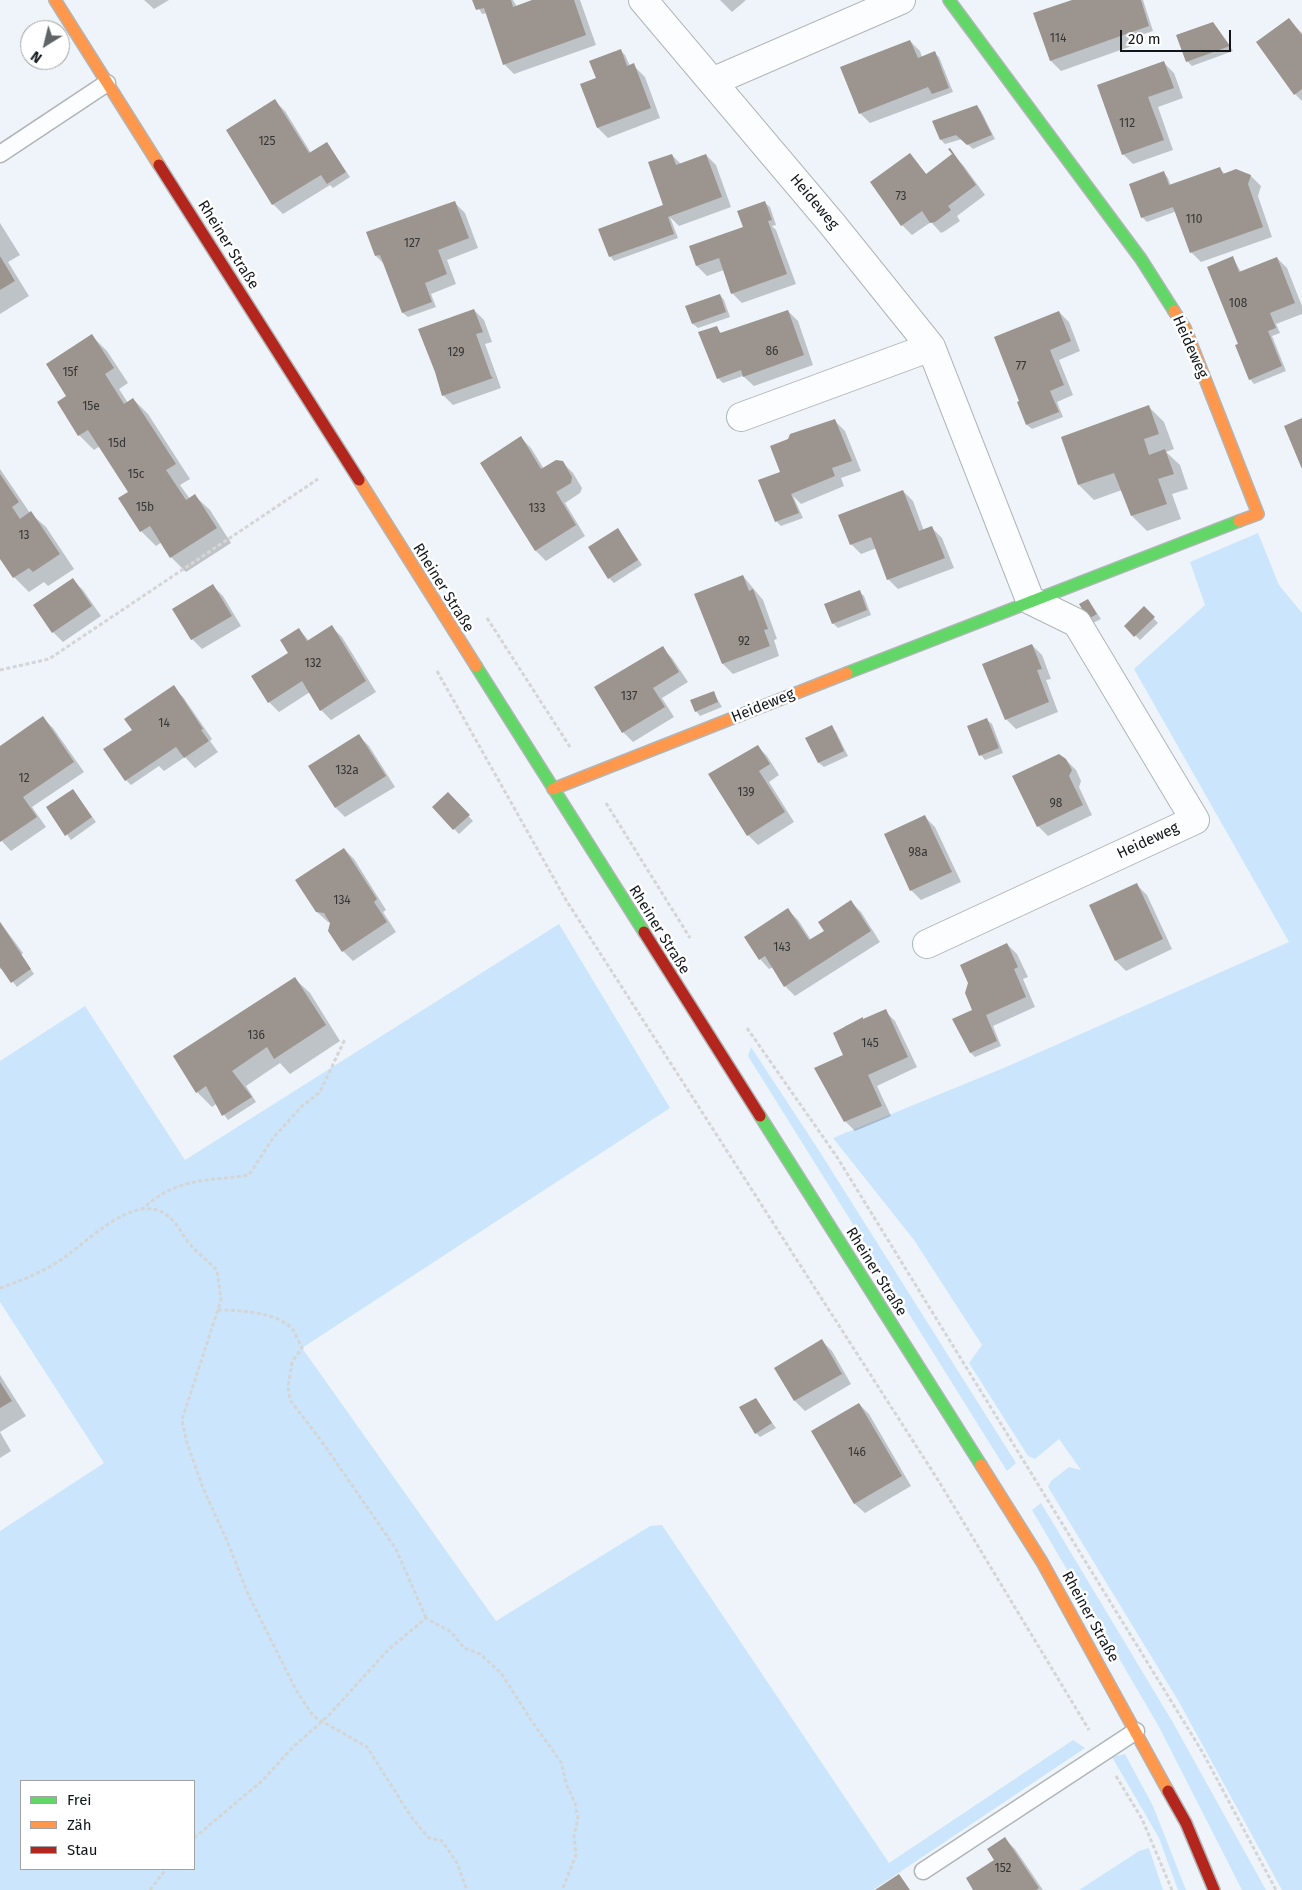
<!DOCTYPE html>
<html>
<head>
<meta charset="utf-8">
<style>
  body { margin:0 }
  #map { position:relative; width:1302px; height:1890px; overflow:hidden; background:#eef4f9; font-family:"Fira Sans",sans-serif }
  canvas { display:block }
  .legend { position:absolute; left:20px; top:1780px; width:175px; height:90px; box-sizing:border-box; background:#fff; border:1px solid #a1a2a3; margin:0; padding:6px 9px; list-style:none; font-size:15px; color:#131619 }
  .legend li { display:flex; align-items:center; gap:10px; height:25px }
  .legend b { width:25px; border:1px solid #a1a2a3 }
  .north { position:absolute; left:20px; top:20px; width:50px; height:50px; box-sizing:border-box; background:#fff; border:1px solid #a1a2a3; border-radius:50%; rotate:216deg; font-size:14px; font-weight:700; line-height:20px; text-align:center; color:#131619 }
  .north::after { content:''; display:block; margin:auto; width:18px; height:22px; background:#606467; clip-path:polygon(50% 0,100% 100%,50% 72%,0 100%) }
  .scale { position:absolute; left:1120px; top:30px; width:111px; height:22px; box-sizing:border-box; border:2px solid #131619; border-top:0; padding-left:6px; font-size:15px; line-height:18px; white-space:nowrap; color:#131619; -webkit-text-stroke:4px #fff; paint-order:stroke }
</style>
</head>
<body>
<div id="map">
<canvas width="1302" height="1890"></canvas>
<ul class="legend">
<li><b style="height:6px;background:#63d668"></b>Frei</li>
<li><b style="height:6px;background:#ff974d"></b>Zäh</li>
<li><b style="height:6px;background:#b3261e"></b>Stau</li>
</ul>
<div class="north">N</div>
<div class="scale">20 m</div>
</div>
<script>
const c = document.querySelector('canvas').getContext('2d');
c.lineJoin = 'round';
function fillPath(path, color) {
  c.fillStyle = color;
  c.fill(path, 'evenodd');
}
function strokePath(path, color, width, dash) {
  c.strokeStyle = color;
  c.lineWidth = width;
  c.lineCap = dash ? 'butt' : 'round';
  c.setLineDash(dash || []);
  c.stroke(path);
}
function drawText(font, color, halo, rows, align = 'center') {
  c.font = font + ' "Fira Sans",sans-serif';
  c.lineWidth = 5;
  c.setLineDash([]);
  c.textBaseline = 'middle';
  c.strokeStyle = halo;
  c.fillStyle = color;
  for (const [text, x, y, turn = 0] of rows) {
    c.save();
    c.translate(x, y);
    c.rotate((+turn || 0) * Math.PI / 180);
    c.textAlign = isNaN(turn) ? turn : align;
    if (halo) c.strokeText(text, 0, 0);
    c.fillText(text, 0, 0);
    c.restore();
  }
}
const green = new Path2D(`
  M1258,533l21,52 23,28v1277h-20l-103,-188 -131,-215 3,-6 18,-14 12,3 -22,-31 -24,20 -7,-3 -59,-93 13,-18 -68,-105 -81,-102 173,-71 283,-125 -155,-273 71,-64 -15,-43z
  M559,924l111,184 -368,240 194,273 154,-95 12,-1 227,338 184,-123 12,8 -212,142h-873v-359l104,-68 -104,-161v-241l85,-55 100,154zM21,1781h173v88h-173z
  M751,1047l67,102 198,314 -9,8 -259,-415z
  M1041,1503l131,218 94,169h-24l-84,-165 -126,-215z
  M1125,1754l28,52 33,84h-8l-19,-52 -47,-81z
  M1149,1848l14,42h-84l60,-39z`);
const shadow = new Path2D(`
  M144,0h25l-15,9z
  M474,0h39l4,7 19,-7h44l16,45 -82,29 -10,-10 -17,-51 -5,1z
  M720,0h26l-14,12z
  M1076,0h67l10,31 -24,8 3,7 -71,25 -10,-10 -16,-47z
  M1289,20l13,13v68l-7,-7z
  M1217,28l16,23 -41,15 -5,-5z
  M910,41l10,10 2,6 12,-4 5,4 14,35 -83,31 -10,-10z
  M620,50l5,5 5,11 5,1 10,10 15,41 -52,20 -10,-10 -16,-43 16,-7z
  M1164,63l10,10 9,25 -25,9 15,43 -40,14 -10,-10 -25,-68z
  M275,101l10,10 26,42 16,-10 23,34 -17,11 -3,-3 -47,29 -10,-10 -46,-73z
  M977,106l4,5 14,28 -22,10 -11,-10 -17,5 -4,-4z
  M672,155l9,9 25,-9 10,10 15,42 -52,19 -9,-9 8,21 -64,23 -4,-5 53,-49z
  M910,155l17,20 26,-20 10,10 22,30 -28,21 3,5 -15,10 -4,2 -10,-11 -19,13 -10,-10z
  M1220,169l5,5 26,2 10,10 -3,10 14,41 -71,25 -10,-10 -14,-41 -30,11 -5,-5 22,-44 4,5 3,8z
  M455,203l10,10 13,35 -31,12 9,24 -25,10 5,13 -28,10 -5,-4 -18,-48 -9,-9z
  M765,203l5,4 6,18 -4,1 4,4 20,54 -54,19 -10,-10 -8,-23 -17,6 -10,-10 -6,-19 55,-19z
  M0,223l20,32 -12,7 21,34 -29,18z
  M1233,258l8,14 36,-14 10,10 15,38v8l-26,10 4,9 -8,3 14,35 -32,13 -4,-5z
  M720,295l4,5 6,17 -32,11 -5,-4z
  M474,310l10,10 8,22 -7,2 16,44 -48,17 -10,-10z
  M788,311l10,10 15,44 -59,21 -11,-10 -20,7 -5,-5 -2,-51 6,7z
  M1059,312l10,10 11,29 -21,9 14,35 -16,7 6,15 -31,12 -5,-4z
  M92,336l15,15 21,32 -9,6 9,14 5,-4 15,15 42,65 -10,6 10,14 5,-3 15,14 21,33 -45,29 -15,-15 -9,-15 -6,4 -15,-15 -11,-38 -30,-47 -6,4 -15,-15 -11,-39z
  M1149,407l15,15 10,27 -8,3 14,13 8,24 -16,5 9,25 -34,12 -15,-15 -10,-26 -28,10 -15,-15 -17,-47z
  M835,421l10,10 16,40 -20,7 3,8 -43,18 -8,-8 10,22 -22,8 -4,-4 -17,-41 20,-8z
  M521,438l10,10 13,21 18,-7 11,11 9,15 -2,5 -15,10 20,33 -39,25 -10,-10 -55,-88z
  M0,469l30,44 16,14 28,42 -26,17 -4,-4 -15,10 -15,-15 -14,-20z
  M903,491l10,10 11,30 8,-3 10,10 12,30 -56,21 -10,-10 -11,-31 -16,6 -10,-10z
  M618,529l24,36 -28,18 -5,-5z
  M743,576l20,24 14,39 -3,1 5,16 -46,18 -10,-10 -27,-69z
  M73,580l10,10 18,26 -38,26 -10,-10z
  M213,586l10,10 18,30 -39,23 -10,-10z
  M859,592l5,4 7,19 -33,13 -5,-5z
  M1088,600l13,19 -8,4 -4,-5z
  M1144,608l14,15 -18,17 -14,-14z
  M332,627l10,10 34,55 -45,28 -10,-10 -11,-18 -31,20 -10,-10 30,-73 10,12z
  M1032,645l10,10 9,24 -5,1 12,32 -42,17 -10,-10z
  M662,648l10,10 16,24 -26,16 12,19 -41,25 -10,-10 -27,-44z
  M173,687l10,10 29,42 -2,2 8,11 -23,16 -10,-11 -21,14 -5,-5 -28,19 -5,-5z
  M713,692l9,15 -22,9 -4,-5z
  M43,718l10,10 31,44 -52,35 14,20 -35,24 -11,-12v-91z
  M987,720l5,4 11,29 -18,7 -4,-5z
  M831,727l5,5 12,24 -24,11 -5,-4 -12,-25z
  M359,736l10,10 26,41 -50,30 -9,-9z
  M757,746l10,10 12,19 -10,7 25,40 -36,23 -10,-10z
  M1066,760l10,10 5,11 -2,6 13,28 -44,21 -10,-10z
  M73,790l23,32 -25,18 -23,-32z
  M448,794l25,27 -14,13 -26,-27z
  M925,817l10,10 26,55 -40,18 -10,-10z
  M344,849l10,10 32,51 -3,2 13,20 -43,29 -10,-10 -11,-28 -4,-1 -11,-10z
  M1137,885l10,10 25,54 -46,22 -10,-10z
  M851,902l10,10 19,30 -85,54 -10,-10 -12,-19 -4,2 -9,-10 28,-49 10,10 13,20 14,-9z
  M0,922l23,31 -2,2 13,19 -17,13 -15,-19 -2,1z
  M1007,944l10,10 11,23 -5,2 12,28 -42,19 8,20 -26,11 -4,-4 -17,-34 18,-8z
  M295,979l15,14 30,48 -50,33 -10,-11 -34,23 10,16 -28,18 -12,-16 -4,3 -15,-15z
  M885,1011l10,10 22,46 -40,19 14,30 -36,15 -10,-10v-95z
  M822,1341l10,10 19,33 -46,27 -10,-10 -19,-33z
  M0,1375l26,41 -26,16 11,19 -11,7z
  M755,1399l21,29 -16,9 -4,-4z
  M859,1404l10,10 42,72 -46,27 -10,-9 -42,-72z
  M1005,1839l10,10 28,41h-68l21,-30z`);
const building = new Path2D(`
  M472,0h39l2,7 19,-7h42l12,35 -83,30 -19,-57 -8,2z
  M1072,0h69l8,26 -99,35 -17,-48z
  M1289,18l13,17v54l-8,6 -38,-53z
  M1213,22l17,24 -44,16 -10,-27z
  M910,40l8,18 17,-7 14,37 -17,6 -4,-7 -69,27 -19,-47z
  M621,49l6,17 7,-3 17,45 -54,20 -17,-44 16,-6 -7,-17z
  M1164,61l10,27 -26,9 16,43 -42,15 -25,-70z
  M275,99l34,54 18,-11 19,30 -19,12 -6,-9 -49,30 -46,-75z
  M977,105l15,30 -25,10 -11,-10 -16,5 -8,-19z
  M950,148l26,37 -28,21 3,4 -16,12 -5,1 -8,-12 -21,15 -31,-44 40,-29 16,21 26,-20 -4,-5z
  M672,154l4,11 30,-11 16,43 -54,20 6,17 -65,23 -11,-28 65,-24 -15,-43z
  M1220,167l3,7 13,-5 15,6 -3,9 15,43 -73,26 -17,-46 -32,11 -12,-34 35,-13 5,14z
  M455,201l14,37 -31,12 9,24 -22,9 7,19 -30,11 -22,-58 -5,1 -9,-24z
  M765,201l7,19 -4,1 19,53 -56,20 -12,-36 -23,8 -7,-20 54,-19 -6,-16z
  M0,256l15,25 -15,9z
  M1233,256l6,16 38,-15 18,46 -25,10 6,15 -8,3 14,35 -33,14 -14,-35 3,-1 -31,-77z
  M720,294l6,18 -34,12 -7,-18z
  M474,309l9,23 -7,2 15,42 2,2 -51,18 -7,-24 -17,-43z
  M788,310l16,45 -61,22 -2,-7 -24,9 -19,-47 19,-6 3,7z
  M1059,311l12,30 -21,9 14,35 -14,6 9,21 -33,13 -9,-23 2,-1 -25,-64z
  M92,334l22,34 -9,6 19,30 9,-6 43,66 -10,6 20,30 9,-6 22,34 -47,30 -20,-32 -10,6 -22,-34 10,-6 -40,-62 -10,6 -21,-34 9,-6 -20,-32z
  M1149,405l10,29 -15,5 5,16 16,-6 9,25 -16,5 9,25 -36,12 -17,-43 -36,12 -17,-48z
  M1302,418v51l-18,-43z
  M835,419l17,42 -20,7 3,8 -44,18 8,19 -24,9 -17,-42 22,-8 -10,-26 18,-7 2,-5z
  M521,436l20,33 15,-9 7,1 9,16 -1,6 -15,9 20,33 -41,26 -55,-88z
  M0,474l19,28 -7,5 8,12 11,-8 29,43 -27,18 -4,-4 -16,10 -13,-19z
  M903,490l16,41 13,-5 13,32 -58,22 -16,-43 -21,8 -12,-30z
  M618,528l20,32 -30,19 -20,-32z
  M743,575l6,16 4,-2 15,40 -4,1 6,16 -48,18 -28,-70z
  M73,578l19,28 -40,27 -19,-28z
  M213,584l19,32 -41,24 -19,-31z
  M860,590l7,20 -35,14 -8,-20z
  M1088,599l9,15 -9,5 -9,-15z
  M1144,606l11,11 -21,20 -10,-11z
  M332,625l34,56 -46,30 -18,-30 -34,22 -17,-27 37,-23 -8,-13 19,-12 8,13z
  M1032,644l10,25 -5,1 12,32 -44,18 -23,-56z
  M663,646l16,26 -26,16 12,19 -43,26 -28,-46z
  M174,685l29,44 -2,1 8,11 -25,17 -8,-11 -51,34 -22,-32 29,-19 -8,-11z
  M714,691l4,11 -23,10 -5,-12z
  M43,716l31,46 -51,35 14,20 -37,25v-96z
  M987,718l12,30 -20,8 -12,-30z
  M832,725l12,26 -26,12 -13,-25z
  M359,734l27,42 -51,32 -27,-42z
  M758,745l12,19 -11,7 26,41 -38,24 -39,-62z
  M1059,754l7,5 6,11 -3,6 14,29 -46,22 -25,-51z
  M73,789l19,28 -27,19 -19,-29z
  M448,792l22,23 -17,15 -21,-23z
  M925,815l27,57 -42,19 -26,-57z
  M344,848l33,51 -3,3 13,20 -45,30 -14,-21 2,-8 -6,-10 -8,-1 -21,-32z
  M1137,883l26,56 -48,22 -26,-56z
  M851,900l20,31 -87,56 -19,-31 -6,4 -15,-23 44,-29 21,32 15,-9 -6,-9z
  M0,922l31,47 -20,14 -11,-16z
  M1007,943l11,24 -4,2 12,28 -40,18 11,26 -27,12 -18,-34 20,-9 -7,-17 3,-10 -8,-18z
  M295,977l31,48 -52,34 -7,-12 -35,24 20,26 -30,19 -16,-30 -10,7 -23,-37z
  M886,1009l22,48 -40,18 14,31 -38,16 -30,-54 29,-13 -10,-22 30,-16v2z
  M822,1339l20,35 -48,27 -20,-33z
  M0,1382l12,19 -12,7z
  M756,1398l16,25 -17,11 -16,-27z
  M859,1403l43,73 -48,28 -43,-73z
  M1005,1837l34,51 -3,2h-63l-7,-12 28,-18 -7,-11z
  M899,1874l11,16h-35z`);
const path = new Path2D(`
  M487,618l83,129
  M0,670l49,-11 269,-180
  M437,671l129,229 372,580 151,250
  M606,803l84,135
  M747,1028l90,129 366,596 73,137
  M141,1210c36,-33 62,-28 108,-35l24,-37 29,-32 18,-14 25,-53
  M0,1288c21,-7 40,-15 59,-27 26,-16 76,-72 109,-45 9,6 14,19 21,27 8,10 19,18 28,27l4,30 -39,120 5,23 16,45 25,55 20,51 48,96 17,26 54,31 45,71 17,20 13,3 15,22 10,27
  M218,1310c21,0 61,2 75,20 3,5 6,13 9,18l-10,14 -4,25 2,13 35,46 71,103 30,69
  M1116,1776l26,43 30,71
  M194,1838l69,-58 30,-33 35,-31 60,-66 38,-32 25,14 13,16 16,6 21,19 30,47 30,42 6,24 8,17 3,15 -4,18 2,19 -14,35
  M150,1890l16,-21`);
const lane = new Path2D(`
  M0,154l107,-71
  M923,1871l213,-140`);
const street = new Path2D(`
  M643,0l190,225 98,122 99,253 47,23 118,197 -268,124
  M714,81l187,-81
  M741,417l190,-70`);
const fast = new Path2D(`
  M949,0l192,259 33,52
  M476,666l168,266
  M847,673l392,-152
  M760,1116l221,349`);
const slow = new Path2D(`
  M55,0l104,165
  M1174,311l11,17 73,186 -19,7
  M359,480l117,186
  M553,789l294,-116
  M981,1465l61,97 126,229`);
const jam = new Path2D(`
  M159,165l200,315
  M644,932l116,184
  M1168,1791l18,32 28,67`);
const numberNames = [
  ["114",1058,39],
  ["112",1127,124],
  ["125",267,142],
  ["73",901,197],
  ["110",1194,220],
  ["127",412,244],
  ["108",1238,304],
  ["86",772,352],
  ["129",456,353],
  ["77",1021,367],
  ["15f",70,373],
  ["15e",91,407],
  ["15d",117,444],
  ["15c",136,475],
  ["15b",145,508],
  ["133",537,509],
  ["13",24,536],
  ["92",744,642],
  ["132",313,664],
  ["137",629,697],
  ["14",164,724],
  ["132a",347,771],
  ["12",24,779],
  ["139",746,793],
  ["98",1056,804],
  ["98a",918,853],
  ["134",342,901],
  ["143",782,948],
  ["136",256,1036],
  ["145",870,1044],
  ["146",857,1453],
  ["152",1003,1869]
];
const streetNames = [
  ["Heideweg",814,202,50],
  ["Rheiner Straße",228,245,58],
  ["Heideweg",1190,347,66],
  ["Rheiner Straße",443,588,58],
  ["Heideweg",763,706,-22],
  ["Heideweg",1148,841,-25],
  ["Rheiner Straße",659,930,58],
  ["Rheiner Straße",876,1272,58],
  ["Rheiner Straße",1090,1617,61]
];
fillPath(green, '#cbe6fc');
fillPath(shadow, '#0003');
fillPath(building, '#9c948e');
strokePath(lane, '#b0b5b8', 19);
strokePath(street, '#b0b5b8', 30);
strokePath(fast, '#b0b5b8', 14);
strokePath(slow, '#b0b5b8', 14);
strokePath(jam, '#b0b5b8', 14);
strokePath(path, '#d4d5d6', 3, [4, 2.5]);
strokePath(lane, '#fcfdfe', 16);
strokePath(street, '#fcfdfe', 28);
strokePath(fast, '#63d668', 11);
strokePath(slow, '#ff974d', 11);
strokePath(jam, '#b3261e', 11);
drawText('12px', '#353636', null, numberNames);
drawText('15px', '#131619', '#fff', streetNames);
</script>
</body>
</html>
